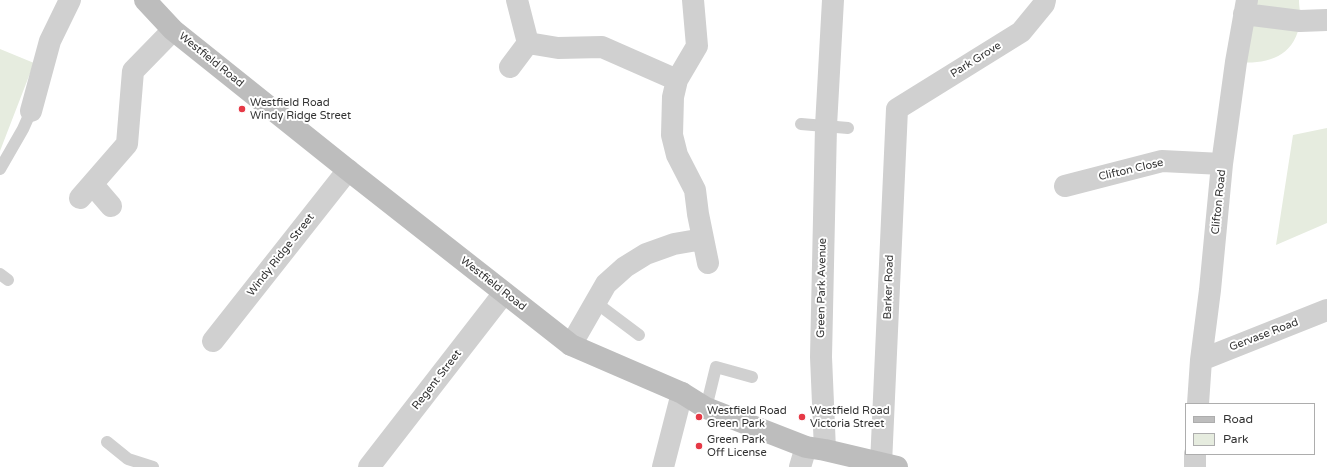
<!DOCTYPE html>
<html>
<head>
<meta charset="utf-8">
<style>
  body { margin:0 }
  #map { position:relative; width:1327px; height:467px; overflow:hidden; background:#fff; font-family:"Varela Round",sans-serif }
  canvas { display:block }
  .legend { position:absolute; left:1185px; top:403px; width:130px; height:52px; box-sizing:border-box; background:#fff; border:1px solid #adadad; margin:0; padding:5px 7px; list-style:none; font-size:12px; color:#333 }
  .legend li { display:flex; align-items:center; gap:8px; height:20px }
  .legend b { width:20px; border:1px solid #adadad }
</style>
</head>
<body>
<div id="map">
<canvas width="1327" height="467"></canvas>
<ul class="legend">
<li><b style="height:5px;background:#bdbdbd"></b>Road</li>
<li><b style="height:11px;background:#e6ecdf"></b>Park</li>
</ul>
</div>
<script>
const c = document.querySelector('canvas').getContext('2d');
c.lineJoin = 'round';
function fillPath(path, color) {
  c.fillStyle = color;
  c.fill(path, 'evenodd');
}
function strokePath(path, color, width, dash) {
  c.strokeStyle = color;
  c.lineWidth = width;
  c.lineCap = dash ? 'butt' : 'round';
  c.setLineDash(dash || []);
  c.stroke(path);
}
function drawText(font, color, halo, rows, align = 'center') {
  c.font = font + ' "Varela Round",sans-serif';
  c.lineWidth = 4;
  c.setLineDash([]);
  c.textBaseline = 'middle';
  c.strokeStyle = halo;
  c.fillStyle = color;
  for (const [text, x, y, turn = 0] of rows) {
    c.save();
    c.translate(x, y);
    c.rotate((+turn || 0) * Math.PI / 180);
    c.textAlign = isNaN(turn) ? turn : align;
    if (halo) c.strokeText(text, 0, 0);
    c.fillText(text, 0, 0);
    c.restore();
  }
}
const green = new Path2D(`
  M1247,0h52c0,7 2,15 1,22 -5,35 -33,43 -64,40z
  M0,49l34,14 -34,88z
  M1327,128v95l-51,22 17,-110z`);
const service = new Path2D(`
  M801,124l47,4
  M0,169l23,-40 8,-18
  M0,274l8,6
  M595,302l44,33
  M706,408l10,-41 36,10
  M107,442l21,17 25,8`);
const minor = new Path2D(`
  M517,0l11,43 30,5 44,-1 75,33
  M693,0l4,46 -20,34 -4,17 -1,38 5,20 18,35 3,24 10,49
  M1244,14l56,7 27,-1
  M510,67l18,-24
  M31,111l19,-70 20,-41
  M93,185l18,21
  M1065,186l97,-25 60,3
  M80,198l47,-54 6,-73 40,-41
  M213,341l135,-171
  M571,345l35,-61 19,-17 21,-13 28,-10 29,-5
  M1201,360l126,-50
  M1198,404l3,-44 9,-70 12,-126 14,-102 11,-62
  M825,450l-4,-93 5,-231 7,-126
  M881,464l16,-355 124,-77 23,-28 1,-4
  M369,467l135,-174
  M663,467l19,-74
  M800,467l6,-20
  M1195,467v-13`);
const secondary = new Path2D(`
  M145,0l28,30 175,140 223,175 111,48 24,15 100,39 19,3 72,17`);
const markers = [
  [242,109,4,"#e63946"],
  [699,417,4,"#e63946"],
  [802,417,4,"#e63946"],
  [699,446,4,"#e63946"]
];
const streetNames = [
  ["Westfield Road",211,60,39],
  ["Park Grove",976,60,-32],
  ["Clifton Close",1131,170,-13],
  ["Clifton Road",1219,202,-84],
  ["Windy Ridge Street",281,255,-52],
  ["Westfield Road",493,284,38],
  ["Barker Road",889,287,-88],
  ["Green Park Avenue",822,288,-89],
  ["Gervase Road",1264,335,-21],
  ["Regent Street",437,380,-52]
];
const poiNames = [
  ["Westfield Road",250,103],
  ["Windy Ridge Street",250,116],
  ["Westfield Road",707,411],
  ["Green Park",707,424],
  ["Westfield Road",810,411],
  ["Victoria Street",810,424],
  ["Green Park",707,440],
  ["Off License",707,453]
];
fillPath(green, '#e6ecdf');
strokePath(service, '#d0d0d0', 12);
strokePath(minor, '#d0d0d0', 22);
strokePath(secondary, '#bdbdbd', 22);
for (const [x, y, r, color] of markers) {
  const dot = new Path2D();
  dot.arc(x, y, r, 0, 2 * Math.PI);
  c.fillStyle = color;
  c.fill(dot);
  strokePath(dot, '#fff', 1.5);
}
drawText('11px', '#333', '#fff', streetNames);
drawText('11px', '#333', '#fff', poiNames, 'left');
</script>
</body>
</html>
